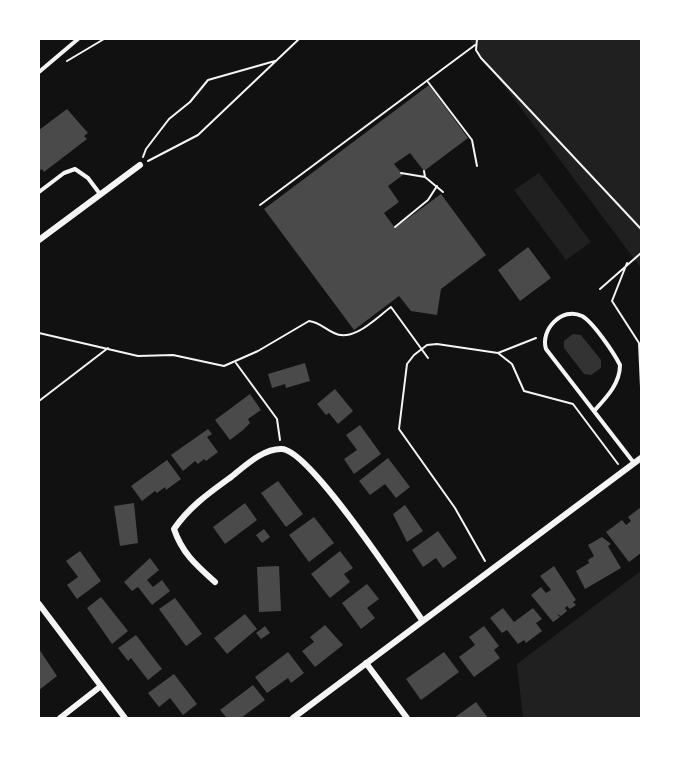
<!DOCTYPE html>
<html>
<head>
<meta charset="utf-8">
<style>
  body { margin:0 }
  #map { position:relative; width:680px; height:757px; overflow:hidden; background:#111; font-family:Roboto,sans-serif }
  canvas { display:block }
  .frame { position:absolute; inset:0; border:40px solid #fff; pointer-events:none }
</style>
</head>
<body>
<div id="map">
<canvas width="680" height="757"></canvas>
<div class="frame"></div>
</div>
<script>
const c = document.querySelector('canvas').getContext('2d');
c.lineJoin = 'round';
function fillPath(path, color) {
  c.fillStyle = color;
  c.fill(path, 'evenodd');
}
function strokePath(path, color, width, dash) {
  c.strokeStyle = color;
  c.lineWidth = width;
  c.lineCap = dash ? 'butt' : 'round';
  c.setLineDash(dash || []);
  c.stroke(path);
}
const green = new Path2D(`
  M469,39h172v229z
  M539,173l52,69 -25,18 -52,-70z
  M641,571v147h-118l-6,-54z`);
const water = new Path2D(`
  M573,334l8,1 20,25v8l-10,7 -7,-1 -20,-26v-7z`);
const building = new Path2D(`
  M429,85l39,53 -44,33 -14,-18 -16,11 9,11 -15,11 11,16 -15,11 11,15 46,-34 45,61 -45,34 -4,26 -26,-4 -12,-15 -45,34 -90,-121z
  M67,109l21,24 -4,3 3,3 -43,33 -2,-3 -3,2v-41z
  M528,247l23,31 -31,23 -22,-31z
  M305,363l5,18 -24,7 -1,-4 -13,4 -4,-14z
  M335,389l18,22 -15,13 -9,-11 -3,2 -9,-11z
  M250,394l11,16 -13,9 2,4 -7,7 -13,10 -15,-20z
  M360,425l21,29 -27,20 -10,-15 13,-9 -11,-15z
  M208,429l4,5 -5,3 11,15 -12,9 -2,-2 -6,5 -3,-3 -12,10 -12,-16z
  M388,458l22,29 -14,11 -11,-14 -15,11 -11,-14z
  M167,460l14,19 -15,11 -1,-3 -8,6 -2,-2 -13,10 -11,-15z
  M278,481l25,33 -17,13 -25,-34z
  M134,503l4,40 -18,3 -6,-40z
  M245,503l12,17 -32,24 -12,-17z
  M405,505l18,26 -16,11 -14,-28z
  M641,507v46l-12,9 -23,-30 16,-12 4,5 5,-4 -3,-4z
  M314,517l20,26 -25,19 -20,-27z
  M264,529l6,8 -8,6 -6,-8z
  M438,531l19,27 -14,10 -7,-10 -13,9 -11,-17z
  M602,537l9,7 -3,2 13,22 -36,21 -9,-18 13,-8 -1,-3 6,-4 -6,-11z
  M80,551l21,30 -24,18 -10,-14 11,-8 -12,-16z
  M340,551l13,17 -9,6 6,8 -20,16 -19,-24z
  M150,558l9,12 -12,10 6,7 9,-7 8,11 -18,14 -14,-18 -6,4 -8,-9z
  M279,566l2,45 -22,1 -2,-45z
  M554,566l22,34 -3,2 3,3 -6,4 -3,-3 -2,2 2,3 -6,5 -4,-2 3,3 -7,5 -22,-27 10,-8 5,6 5,-3 -11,-14z
  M367,584l12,15 -12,9 8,10 -14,11 -19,-26z
  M101,597l27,34 -16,13 -25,-36z
  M175,598l27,36 -16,12 -27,-37z
  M503,608l11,14 19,-14 9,11 -6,4 6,8 -16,12 -2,-3 -6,4 -11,-14 -5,3 -12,-15z
  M245,614l12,15 -30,25 -13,-16z
  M325,625l18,20 -28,22 -13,-16 12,-9 -4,-5z
  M265,626l5,7 -9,6 -5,-6z
  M484,626l15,20 -5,4 6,8 -26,19 -15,-20 16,-12 -6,-8z
  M136,635l26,34 -14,11 -17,-22 -3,3 -10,-13z
  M39,649l18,27 -18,14z
  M288,652l16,21 -13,10 -3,-5 -21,15 -12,-16z
  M444,652l15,20 -38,28 -15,-21z
  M174,674l23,30 -14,11 -13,-17 -11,9 -11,-14z
  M253,685l12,15 -24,18h-14l-7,-8z
  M476,702l12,16h-34z`);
const path = new Path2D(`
  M477,39l-1,11 5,8 160,171
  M67,61l37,-22
  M428,82l44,58 5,26
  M143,157l3,-8 23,-30 21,-17 18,-22 67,-19
  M148,161l50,-26 101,-96
  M424,171l1,6
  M401,173l24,4 18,15
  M260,205l215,-160
  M395,227l33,-27 9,-14
  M627,263l-15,38 27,42 2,44
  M600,289l41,-36
  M39,333l99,23 35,-1 51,11 34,-15 51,-30c10,1 16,8 25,12 19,10 42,-15 57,-26l37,51
  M498,353l38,-15
  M236,363l41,56 3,21
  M39,401l69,-53
  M485,561l-30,-53 -56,-79 8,-65 7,-9 13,-10 10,-1 61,9 14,11 12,27 49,13 45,60`);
const service = new Path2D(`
  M39,72l39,-33
  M39,192l25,-19 11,-4 13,9 12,16
  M594,411c12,-13 26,-27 26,-46 -6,-12 -27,-43 -38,-49 -20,-10 -42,14 -36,33l88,114`);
const minor = new Path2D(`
  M39,240l101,-75
  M215,582c-19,-17 -33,-29 -41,-53 15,-22 35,-36 57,-52 13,-10 32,-29 51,-28 28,1 120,142 140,171
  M39,604l86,114
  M366,663l41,55
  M60,718l41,-32
  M293,718l348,-260`);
fillPath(green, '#202020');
fillPath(water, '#333');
fillPath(building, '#4a4a4a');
strokePath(path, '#f5f5f5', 2);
strokePath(service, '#f5f5f5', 4);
strokePath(minor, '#f5f5f5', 6);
</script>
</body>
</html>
